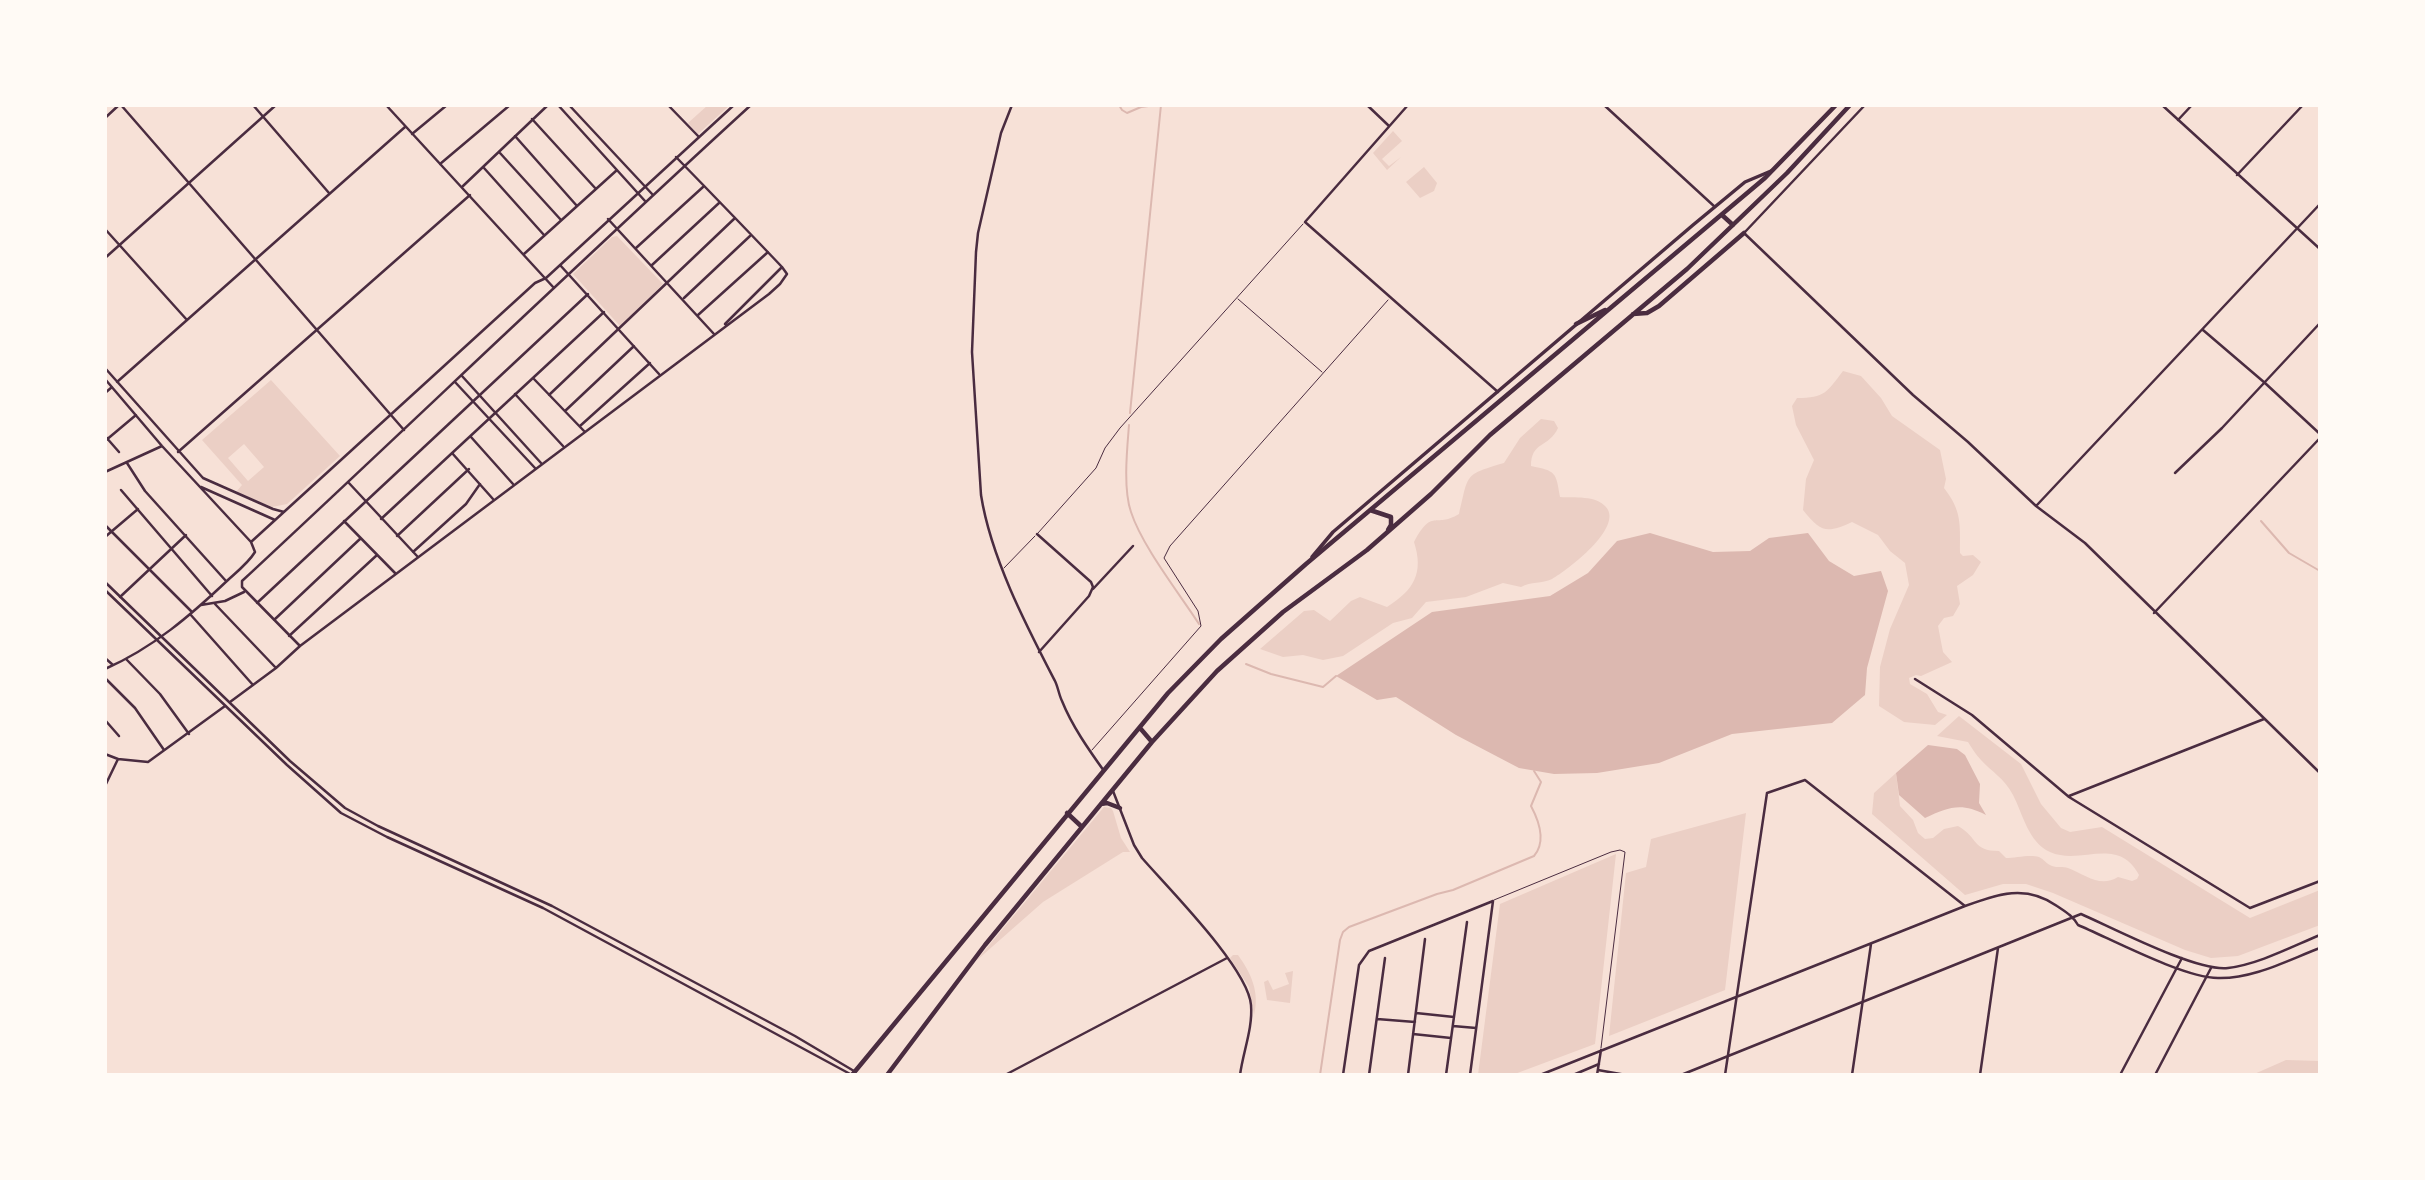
<!DOCTYPE html>
<html>
<head>
<meta charset="utf-8">
<style>
  body { margin:0 }
  #map { position:relative; width:2425px; height:1180px; overflow:hidden; background:#f7e1d7; font-family:Inter,sans-serif }
  canvas { display:block }
  .frame { position:absolute; inset:0; border:107px solid #fffaf5; pointer-events:none }
</style>
</head>
<body>
<div id="map">
<canvas width="2425" height="1180"></canvas>
<div class="frame"></div>
</div>
<script>
const c = document.querySelector('canvas').getContext('2d');
c.lineJoin = 'round';
function fillPath(path, color) {
  c.fillStyle = color;
  c.fill(path, 'evenodd');
}
function strokePath(path, color, width, dash) {
  c.strokeStyle = color;
  c.lineWidth = width;
  c.lineCap = dash ? 'butt' : 'round';
  c.setLineDash(dash || []);
  c.stroke(path);
}
const green = new Path2D(`
  M708,105h22l-32,29 -10,-11z
  M1393,131l9,10 -20,18 7,7 12,-9 -14,13 -14,-17z
  M1424,167l13,16 -3,8 -14,7 -14,-16z
  M617,236l46,48 -43,42 -47,-52 39,-37z
  M1843,371l18,5 20,22 11,18 48,34 6,29 -2,9c18,23 16,36 16,65l3,3 10,-1 8,7 -8,13 -16,11 3,18 -7,12 -9,2 -6,8 5,26 9,10 -31,14 -5,-1 -7,3 1,6 17,10 11,18 9,3 -12,10 -31,-3 -25,-16 1,-39 10,-38 19,-44 -4,-22 -15,-12 -12,-16 -26,-13c-26,12 -31,10 -49,-12l3,-31 8,-19 -18,-35 -4,-19 5,-8c28,0 30,-6 46,-27z
  M271,380l69,76 -53,48 -15,3 -36,-15 6,-7 -40,-45zM244,444l20,23 -16,14 -20,-23z
  M1541,419l13,2 4,7c-9,20 -27,13 -27,38 25,5 25,6 29,31 14,1 36,-2 46,10 18,20 -38,63 -54,72 -10,5 -21,2 -31,8l-18,-4 -37,14 -40,5 -14,16 -19,5 -50,33 -20,4 -20,-5 -20,2 -23,-8 44,-38 10,-1 16,11 21,-20 9,-4 27,10c27,-17 37,-34 27,-65 19,-35 20,-13 45,-28 10,-40 4,-39 45,-51l16,-25z
  M1959,716l62,48 20,40 20,24 9,4 32,-5 148,91 70,-28v35l-82,31 -27,2 -26,-8 -132,-57 -27,-9h-23l-38,11 -93,-81 2,-21 22,-20 4,33 13,14 5,13 7,6 8,-1 11,-9 14,-3c21,12 14,25 41,25l7,7c9,0 24,-4 33,-1 5,2 7,7 13,9 5,2 11,0 16,2 18,7 32,20 50,9l14,4 5,-2 2,-4c-21,-40 -58,-9 -89,-23 -22,-10 -27,-38 -37,-57 -9,-17 -21,-23 -32,-35 -5,-5 -9,-12 -13,-18l-31,-6z
  M1104,807l7,1 2,3 8,27 9,14h-7l-80,50 -67,59z
  M1746,813l-21,177 -116,46 17,-163 20,-6 5,-28z
  M1616,854l-21,190 -83,31h-34l22,-171z
  M1233,955h5c13,18 22,37 16,60l-5,-28 -19,-29z
  M1293,971l-3,32 -23,-3 -3,-18 4,-2 5,10 16,-6 -4,-11z
  M2286,1060l34,1v14h-68z`);
const water = new Path2D(`
  M1650,533l63,19 37,-1 19,-13 39,-5 21,28 25,15 27,-5 7,20 -21,77 -2,27 -33,28 -100,11 -73,29 -62,10 -43,1 -35,-6 -63,-33 -60,-38 -19,3 -41,-24 96,-64 118,-16 38,-23 29,-32z
  M1928,745l29,4 8,6 15,29 -1,19 7,12c-25,-13 -37,-8 -61,3l-26,-23 -3,-22z`);
const stream = new Path2D(`
  M1119,105l3,5 5,3 14,-6 15,-2
  M1130,413l31,-308
  M1129,425c-2,25 -6,64 2,87 11,34 48,81 68,112
  M2261,521l28,32 31,18
  M1246,664l25,10 52,13 13,-11
  M1320,1075l20,-135 3,-8 6,-5 88,-33 16,-4 81,-34c12,-14 5,-35 -3,-50l10,-24 -7,-11`);
const service = new Path2D(`
  M1238,299l84,73
  M1038,533l58,-65 9,-20 15,-20 183,-204
  M1004,568l31,-32
  M1092,750l109,-124 -3,-15 -34,-53 6,-12 218,-246
  M1494,900l117,-48 9,-2 5,2 -24,196`);
const minor = new Path2D(`
  M121,105l283,325
  M253,105l76,88
  M386,105l168,183
  M558,105l87,96
  M569,105l84,90
  M668,105l31,32
  M1012,105l-11,28 -23,100 -2,19 -4,100 9,143c10,63 45,130 74,186 3,6 4,14 7,20 10,25 27,49 42,70
  M1367,105l22,21
  M1408,105l-103,117 193,170
  M1604,105l111,102
  M2162,105l158,144
  M105,118l14,-13
  M532,119l64,70
  M2178,120l14,-15
  M412,134l35,-29
  M515,136l62,70
  M500,153l61,67
  M676,157c36,37 71,73 106,110l5,7 -7,10 -11,10 -469,352 -58,-59v-6c170,-158 337,-319 509,-476
  M440,164l70,-59
  M484,168l60,67
  M2237,175l66,-70
  M463,186l85,-81
  M608,219l106,115
  M105,229l82,91
  M1744,233l169,162 55,47 68,64 49,37 235,230
  M636,248l67,-61
  M524,254l93,-84
  M105,258l171,-153
  M560,265l99,109
  M652,265l67,-62
  M684,298l66,-62
  M698,315l70,-63
  M725,324l57,-57
  M2203,330l62,53 55,51
  M105,368l98,110 70,31 11,3
  M462,376l79,87
  M533,378l51,53
  M105,379l57,67 89,96 4,10c-6,10 -17,19 -26,27 -38,36 -76,69 -124,90
  M117,382l288,-255
  M455,382l80,86
  M105,393l7,-6
  M515,394l48,52
  M549,395l186,-177
  M565,411l69,-65
  M580,426l70,-63
  M105,436l14,16
  M471,437l42,47
  M105,441l31,-26
  M178,452l292,-257
  M452,453l41,46
  M127,463l18,28 81,90
  M105,472l57,-26
  M2175,473l47,-45 98,-105
  M348,482l69,74
  M201,487l74,33
  M121,490l91,106
  M2037,505l283,-301
  M381,519l223,-207
  M344,521l51,52
  M105,525l87,87
  M1037,534l54,48 2,5 -4,9 -50,56
  M397,536l72,-67
  M105,537l33,-28
  M251,542l284,-259 11,-5 188,-173
  M413,552l53,-48 14,-20
  M1093,589l40,-43
  M120,597l66,-62
  M257,603l331,-309
  M215,604l61,64
  M201,605l24,-4 19,-9
  M2154,613l166,-175
  M190,614l63,71
  M274,620l87,-82
  M289,636l88,-81
  M105,658l8,7
  M126,659l34,35 29,40
  M105,678l30,30 29,42
  M1915,679l57,36 97,82 181,111 70,-27
  M230,702l46,-34 24,-22
  M105,720l14,16
  M105,754l13,5 30,3 77,-56
  M105,786l13,-27
  M2069,796l195,-77
  M1416,1013l38,4
  M1377,1019l38,3
  M1453,1026l23,2
  M1413,1034l38,4
  M1598,1070l28,5
  M1005,1075l222,-117
  M1343,1075l16,-110 10,-14 124,-50
  M1369,1075l16,-117
  M1408,1075l17,-136
  M1446,1075l21,-153
  M1470,1075l23,-174
  M1540,1075l425,-169c33,-12 61,-22 92,0 9,6 16,10 21,19 33,14 106,53 140,53 35,1 70,-18 102,-30
  M1573,1075l26,-11
  M1597,1075l4,-25
  M1681,1075l400,-161c32,14 116,58 147,54 31,-4 63,-21 92,-33
  M1725,1075l42,-282 38,-13 160,126
  M1852,1075l19,-131
  M1980,1075l18,-127
  M2120,1075l62,-117
  M2155,1075l56,-107`);
const tertiary = new Path2D(`
  M1744,233l121,-128
  M105,582l185,179 55,47 33,18 174,80 243,130 59,35
  M105,590l182,175 54,48 46,24 156,71 309,167
  M1113,791l21,54 8,13c27,31 106,110 109,147 2,23 -8,47 -11,70`);
const primary = new Path2D(`
  M1312,557l21,-25 360,-307 52,-43 26,-11`);
const trunk = new Path2D(`
  M1722,215l11,10
  M1633,314l14,-1 12,-7 85,-73
  M1576,324l29,-14
  M1370,510l21,7v8l-3,5
  M1140,728l12,14
  M1101,804l6,-1 13,5
  M1067,813l15,14
  M852,1075l316,-382 53,-54 85,-75 459,-386 71,-73
  M887,1075l98,-130 167,-203 65,-71 66,-59 84,-62 64,-56 59,-59 197,-166 100,-96 63,-68`);
fillPath(green, '#ebcfc5');
fillPath(water, '#dcb8b0');
strokePath(stream, '#dcb8b0', 2);
strokePath(service, '#4a2c40', 1);
strokePath(minor, '#4a2c40', 2.5);
strokePath(tertiary, '#4a2c40', 2.5);
strokePath(primary, '#4a2c40', 3.5);
strokePath(trunk, '#4a2c40', 4.5);
</script>
</body>
</html>
